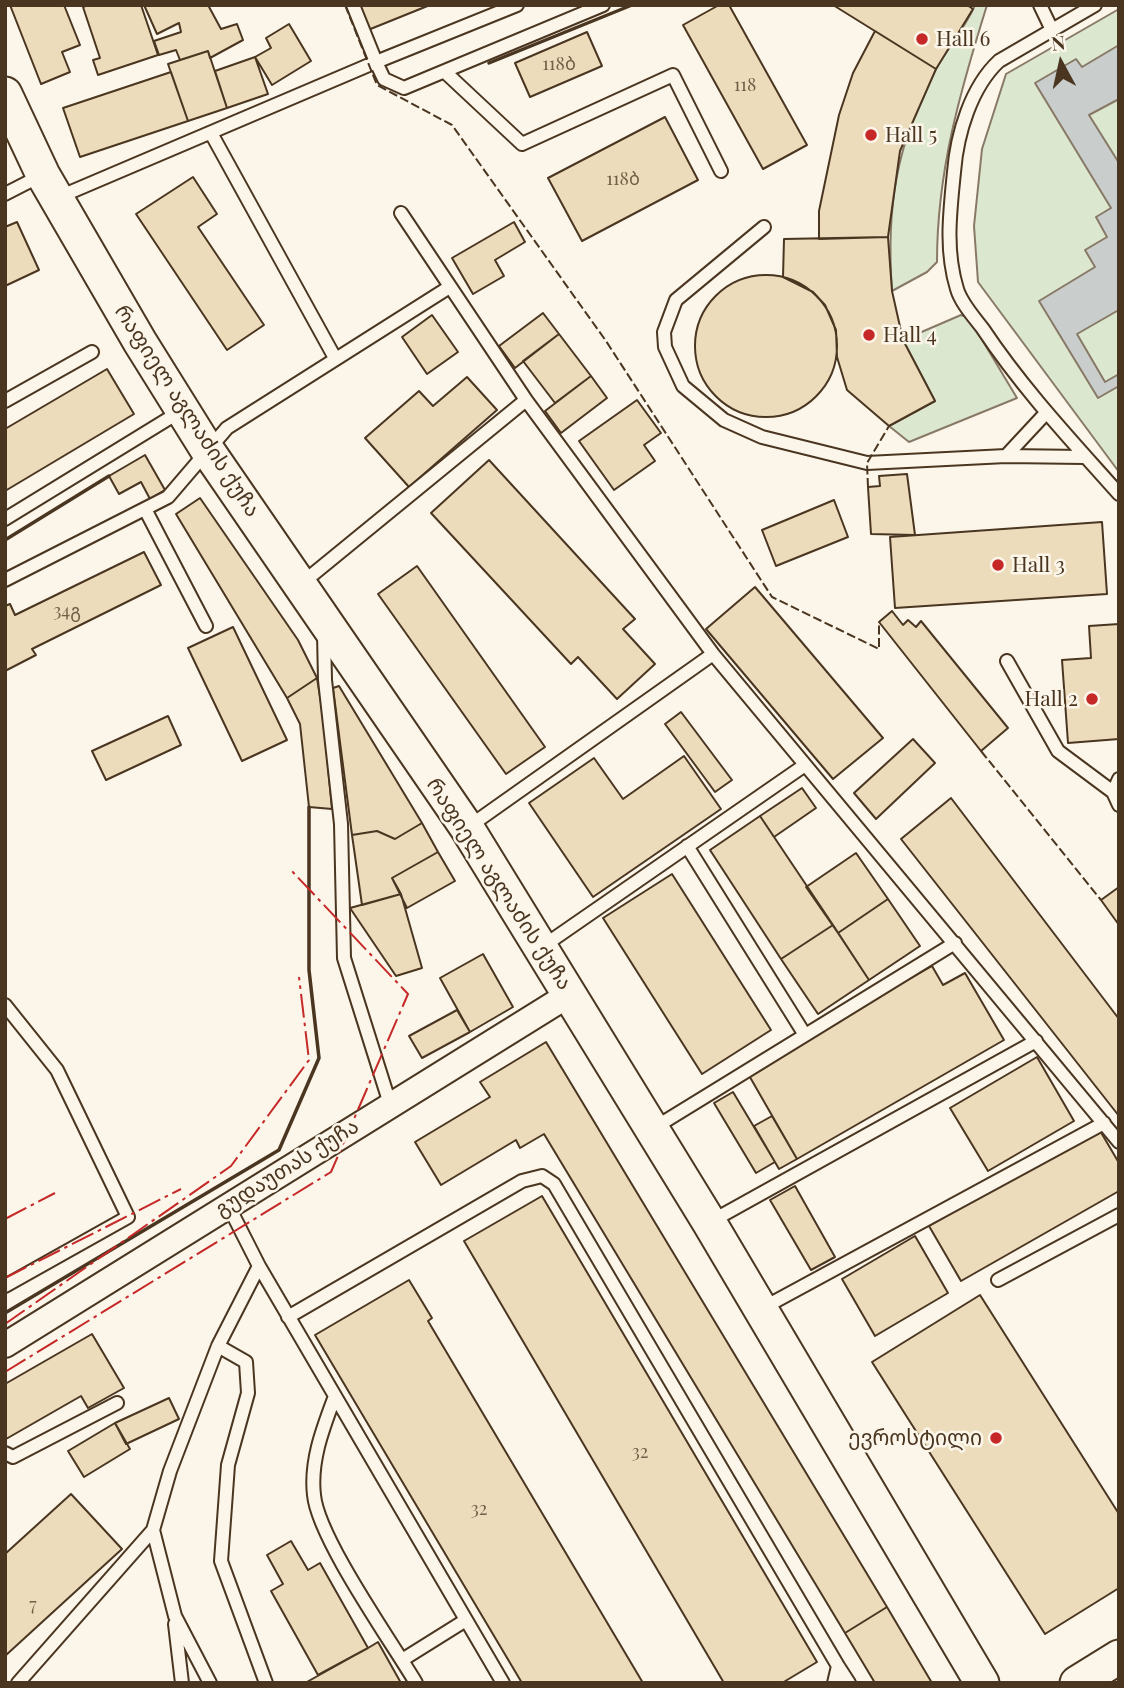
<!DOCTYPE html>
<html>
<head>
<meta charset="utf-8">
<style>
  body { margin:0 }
  #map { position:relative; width:1124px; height:1688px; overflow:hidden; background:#fbf6e9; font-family:"Playfair Display",serif }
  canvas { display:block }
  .frame { position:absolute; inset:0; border:7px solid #4a3520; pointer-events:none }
  .north { position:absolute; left:1026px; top:28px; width:70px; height:70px; -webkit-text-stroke:5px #fbf6e9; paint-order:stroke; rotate:352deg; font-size:19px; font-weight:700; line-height:28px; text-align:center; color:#4a3520 }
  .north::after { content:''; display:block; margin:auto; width:24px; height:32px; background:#4a3520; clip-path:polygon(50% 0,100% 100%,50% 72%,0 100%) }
</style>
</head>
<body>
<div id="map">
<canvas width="1124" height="1688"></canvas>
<div class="frame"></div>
<div class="north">N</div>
</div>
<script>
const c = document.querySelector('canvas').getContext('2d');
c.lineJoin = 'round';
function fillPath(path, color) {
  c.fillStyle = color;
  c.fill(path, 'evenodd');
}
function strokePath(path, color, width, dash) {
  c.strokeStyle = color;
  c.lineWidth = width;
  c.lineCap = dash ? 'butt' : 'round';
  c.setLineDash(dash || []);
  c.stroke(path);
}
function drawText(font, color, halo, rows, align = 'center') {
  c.font = font + ' "Playfair Display","Noto Sans Georgian",serif';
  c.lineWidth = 5;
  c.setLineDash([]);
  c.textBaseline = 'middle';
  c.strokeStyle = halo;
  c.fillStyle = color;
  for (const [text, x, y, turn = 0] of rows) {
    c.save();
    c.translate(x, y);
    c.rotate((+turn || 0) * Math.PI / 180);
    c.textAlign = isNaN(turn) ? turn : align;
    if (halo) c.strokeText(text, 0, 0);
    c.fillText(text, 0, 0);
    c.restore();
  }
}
const green = new Path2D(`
  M975,5h12c-27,87 -50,166 -50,257l-10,10 -35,19c-6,-83 4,-147 44,-222 12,-22 29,-41 39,-64z
  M1119,9v463l-141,-190 -4,-56 8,-77 24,-75z
  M961,315l8,3 48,80 -108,44 -20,-16 46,-25 -32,-61z`);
const water = new Path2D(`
  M1119,45v54l-30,16 30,48v150l-2,-2 -40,23 28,48 14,-8v12l-21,12 -59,-97 56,-34 -10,-17 22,-13 -11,-20 15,-9 -76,-125 41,-24 6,8z`);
const building = new Path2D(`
  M10,5h54l16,40 -18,7 8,20 -29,12z
  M88,5h53l17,50 -60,20 -5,-15 7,-2 -17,-51z
  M144,5h64l13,24 16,-5 6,16 -33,18 -2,-7 -28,9 -4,-10 -17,5 -5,-14 27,-9 -2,-9 -22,11z
  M359,5h71l-62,25z
  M719,5h10l78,140 -44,24 -80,-144z
  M833,5h134l6,4 -37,60z
  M289,24l22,37 -39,24 -17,-28 16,-9 -5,-10z
  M875,31l61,38 -36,82 -12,86 -69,2v-28l20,-96 14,-42z
  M587,32l15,34 -72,31 -15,-34z
  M208,51l19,57 -39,13 -20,-57z
  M255,57l13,37 -41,14 -12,-37z
  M171,72l17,49 -108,36 -17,-49z
  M665,117l33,63 -116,61 -34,-63z
  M193,177l24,37 -19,13 66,98 -37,25 -91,-136z
  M17,222l22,48 -34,16v-59z
  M514,222l11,20 -30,18 9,16 -31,18 -21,-36z
  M888,237l4,54 11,49 32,61 -46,25 -42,-36 -10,-33 -1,-27 -11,-25 -12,-13 -30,-15 1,-38z
  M695 346a71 71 0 1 1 142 0a71 71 0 1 1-142 0Z
  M543,313l16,21 -44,34 -16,-22z
  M432,315l26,37 -31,22 -25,-37z
  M559,334l32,42 -36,27 -32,-42z
  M107,369l27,45 -129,77v-62z
  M591,376l16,22 -46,35 -16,-22z
  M467,377l30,33 -88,77 -44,-49 54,-47 14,15z
  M637,400l24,33 -17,12 11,16 -41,29 -35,-49z
  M145,455l20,35 -15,9 -9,-17 -22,12 -10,-18z
  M489,460l146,159 -12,10 32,35 -38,35 -39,-42 -7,7 -140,-151z
  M907,474l8,61 -44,-1 -3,-47 12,-1 -1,-10z
  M200,498l98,142 19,38 -30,20 -111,-184z
  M834,500l14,37 -72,29 -14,-36z
  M1102,522l5,72 -212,14 -5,-71z
  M144,552l17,33 -129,64 4,6 -31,16v-65l5,-2 5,11z
  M417,566l128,181 -39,27 -128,-180z
  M755,587l128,151 -50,41 -127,-150z
  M892,611l11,14 5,-5 8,7 5,-6 87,107 -27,23 -102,-129z
  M1119,624v115l-51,4 -6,-83 29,-2 -2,-32z
  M233,627l54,113 -45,21 -54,-113z
  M317,678l6,37 9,94 -23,-2 -9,-83 -13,-26z
  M339,686l83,137 -27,16 -18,-8 -25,4 -19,-147z
  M681,712l51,68 -17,12 -50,-68z
  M168,716l13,29 -75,35 -14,-29z
  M913,739l22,24 -59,56 -22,-26z
  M684,756l37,53 -128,88 -64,-94 65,-45 29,41z
  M802,788l14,20 -42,29 -14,-21z
  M951,798l168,221v97l-218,-277z
  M760,816l73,109 -52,34 -71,-109z
  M422,823l16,29 -46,26 9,16 -39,11 -10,-70 25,-4 18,8z
  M438,852l17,29 -48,27 -15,-30z
  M856,853l32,46 -50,34 -32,-46z
  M672,874l99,156 -69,44 -99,-156z
  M1119,887v38l-18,-25z
  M401,894l21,74 -26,8 -46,-68z
  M888,899l32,47 -51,34 -31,-47z
  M833,925l36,55 -51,34 -37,-55z
  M483,954l30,53 -43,25 -30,-54z
  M932,966l11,19 22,-12 39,67 -207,119 -50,-87z
  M457,1010l13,22 -48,26 -13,-22z
  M546,1042l341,565 -42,26 -301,-499 -24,14 -4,-8 -75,45 -26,-43 75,-45 -10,-15z
  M1037,1057l37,64 -86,50 -38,-63z
  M733,1092l42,70 -19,11 -42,-70z
  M772,1116l25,43 -18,10 -25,-43z
  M1099,1129l20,34v28l-158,90 -32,-55z
  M795,1186l40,71 -24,13 -41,-70z
  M542,1196l275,466 -35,21h-58l-260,-442z
  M915,1236l33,57 -73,43 -33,-57z
  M409,1280l23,38 -4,3 215,362h-121l-207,-348z
  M980,1295l139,219v74l-74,46 -173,-272z
  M92,1334l32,54 -36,20 -7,-12 -75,43 -1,-55z
  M169,1398l10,21 -53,25 -11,-21z
  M115,1423l15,26 -46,28 -16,-26z
  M71,1494l51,55 -117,107v-102z
  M291,1541l17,29 12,-7 48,85 -50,27 -47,-84 12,-7 -16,-29z
  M887,1607l45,76h-57l-30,-50z
  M378,1642l23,41h-96l63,-35z`);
const lane = new Path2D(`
  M353,5l23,57 141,-57
  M1040,5l12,25
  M1095,5l-96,56c-28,26 -42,73 -45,111 -4,40 -9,78 3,117 4,14 17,28 26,40 40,60 88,111 136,165
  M445,72l77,72 151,-69 48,96
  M211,133l124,225
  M5,194l37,-19
  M59,197l317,-135 8,17 20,9 199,-83
  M401,213l125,187 187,254 406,488
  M764,227l-88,73 -12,32 1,15 18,39 41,34 38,17 105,26 139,-7
  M5,401l87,-49
  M1046,413l-40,43 78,1
  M145,509l61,117
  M5,519l176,-108
  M5,580l163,-83 59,-69 221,-140
  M301,584l225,-184
  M324,634l1,46 16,144 3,134 46,146
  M1007,661l51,90 55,41
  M1119,779l-6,13 6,13
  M467,828l246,-174
  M687,846l118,189
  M542,947l263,-182
  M5,1005l52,65 71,147 -123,69
  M654,1128l301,-185
  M710,1222l326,-181
  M259,1266l244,417
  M998,1280l121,-65
  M761,1309l343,-186
  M288,1317l234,-136 20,-5 12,8 284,482 -4,17
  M218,1346l28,16 2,31 -20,72 -7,96 45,122
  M335,1396c-12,32 -25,65 -21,99 4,43 77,146 102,188
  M5,1453l8,4 104,-54
  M175,1624l7,59
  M402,1660l64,-40
  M838,1666l11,17
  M18,1683l135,-153
  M210,1683l-35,-67 -22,-86 17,-59 48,-125 41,-80 -31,-61`);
const street = new Path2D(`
  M5,1345l565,-351`);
const secondary = new Path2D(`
  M5,94l38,81 97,167 68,109 259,377 242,394 273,461
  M1077,1683l42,-26`);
const fence = new Path2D(`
  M345,5l32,80 75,40 154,216 166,256 107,52v-27
  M868,487l-1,-24 22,-37
  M981,751l120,149`);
const wall = new Path2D(`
  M489,63l143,-58
  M5,540l104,-64
  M5,1313l274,-163 40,-92 -10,-88v-163`);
const power = new Path2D(`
  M5,1219l50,-26
  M5,1278l176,-89
  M5,1324l226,-158 78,-106 -10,-83
  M5,1372l326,-200 77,-178 -119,-126`);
const markers = [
  [922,39,7,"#c62828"],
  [871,135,7,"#c62828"],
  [869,335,7,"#c62828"],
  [998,565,7,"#c62828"],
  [1092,699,7,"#c62828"],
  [996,1438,7,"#c62828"]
];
const numberNames = [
  ["118ბ",559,64],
  ["118",745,85],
  ["118ბ",623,179],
  ["34გ",67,611],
  ["32",640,1452],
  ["32",479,1509],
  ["7",33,1605]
];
const poiNames = [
  ["Hall 6",936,39],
  ["Hall 5",885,135],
  ["Hall 4",883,335],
  ["Hall 3",1012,565],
  ["Hall 2",1078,699,"right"],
  ["ევროსტილი",982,1438,"right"]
];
const streetNames = [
  ["რაფიელ აგლაძის ქუჩა",187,411,57],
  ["რაფიელ აგლაძის ქუჩა",499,884,57],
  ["გუდაუთას ქუჩა",287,1168,-32]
];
fillPath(green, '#dce7d0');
strokePath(green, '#887966', 2);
fillPath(water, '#c9cecd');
strokePath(water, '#887966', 2);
fillPath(building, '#ecdcbc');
strokePath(building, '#4a3520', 2);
strokePath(lane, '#4a3520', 16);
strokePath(street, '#4a3520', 28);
strokePath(secondary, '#4a3520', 37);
strokePath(lane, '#fbf6e9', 12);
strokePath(street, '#fbf6e9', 24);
strokePath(secondary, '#fbf6e9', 33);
strokePath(fence, '#4a3520', 2, [9, 3.5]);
strokePath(wall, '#4a3520', 3.5);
strokePath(power, '#c62828', 2, [24, 5, 3.5, 5]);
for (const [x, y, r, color] of markers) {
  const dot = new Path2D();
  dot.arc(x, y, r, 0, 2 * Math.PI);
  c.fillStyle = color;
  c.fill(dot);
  strokePath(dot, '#fbf6e9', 2.5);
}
drawText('18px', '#725f47', null, numberNames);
drawText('21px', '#4a3520', '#fbf6e9', poiNames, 'left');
drawText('21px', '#4a3520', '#fbf6e9', streetNames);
</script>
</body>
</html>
